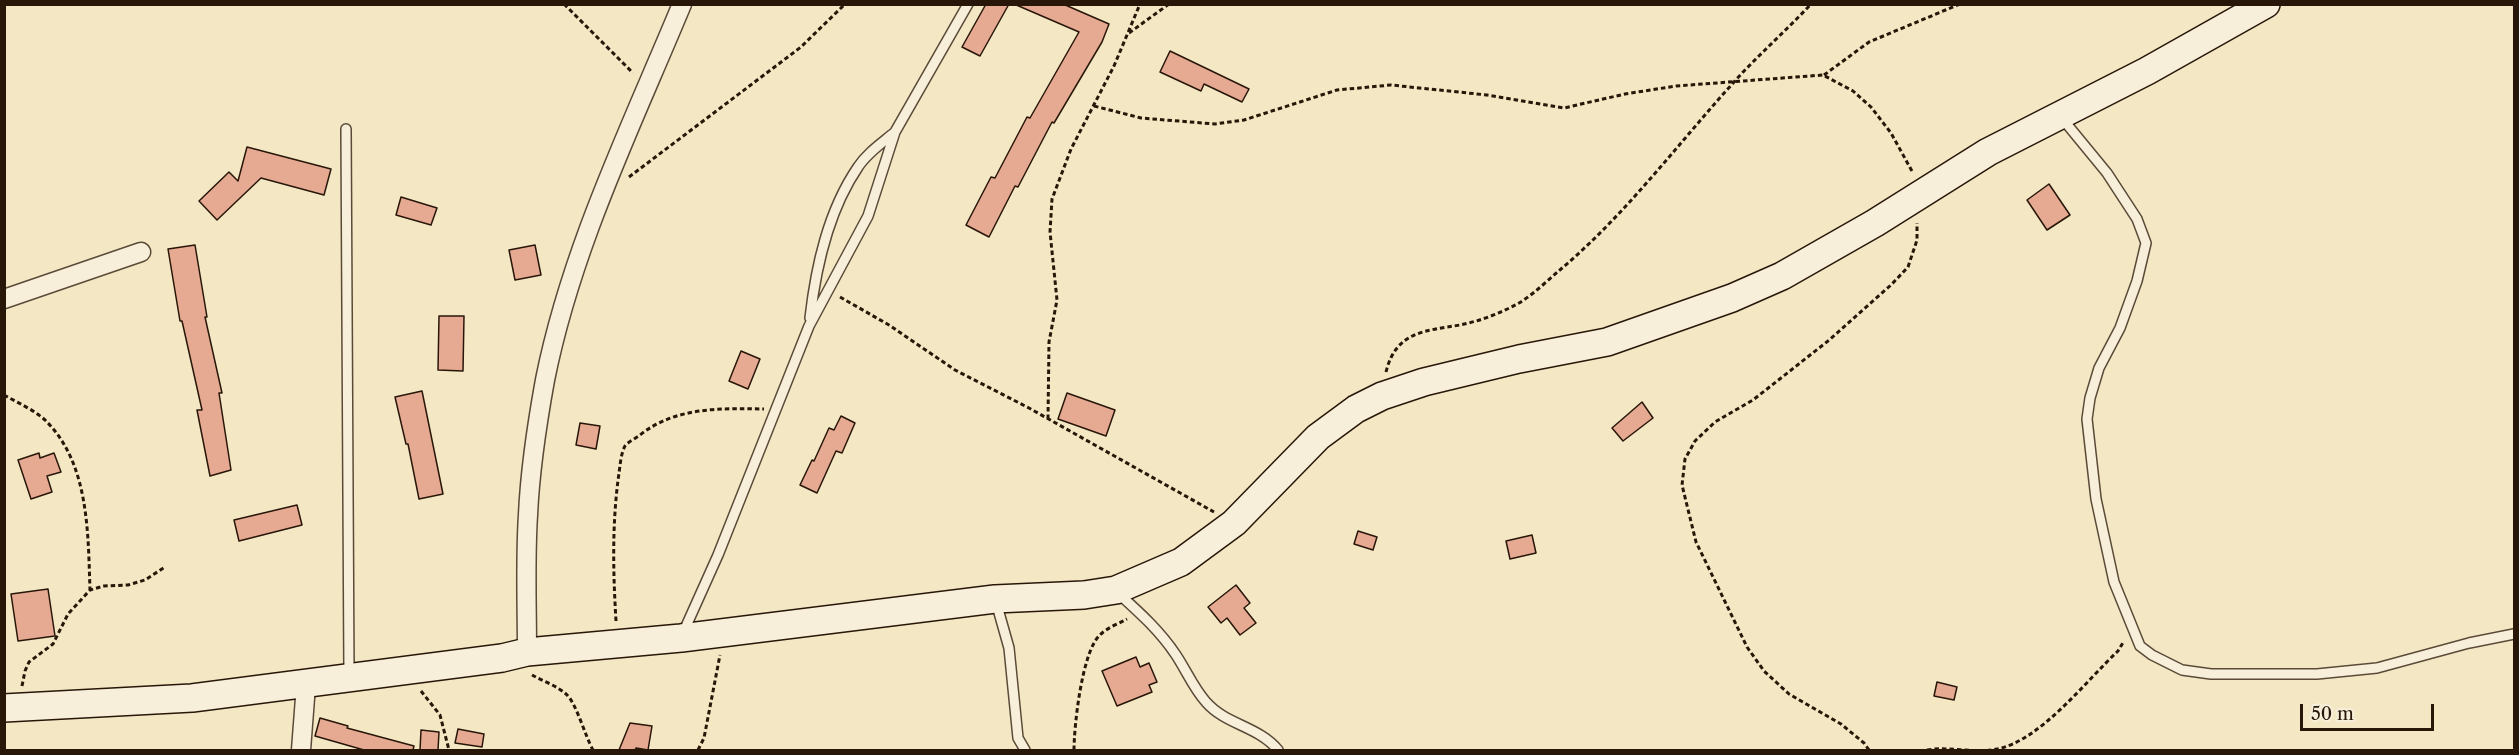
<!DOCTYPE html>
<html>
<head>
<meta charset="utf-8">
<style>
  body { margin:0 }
  #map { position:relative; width:2519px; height:755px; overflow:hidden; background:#f3e7c4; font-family:"Libre Caslon Text",serif }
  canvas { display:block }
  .frame { position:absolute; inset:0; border:6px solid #281609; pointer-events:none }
  .scale { position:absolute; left:2300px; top:704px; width:134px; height:27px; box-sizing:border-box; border:3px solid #281609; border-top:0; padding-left:8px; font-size:18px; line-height:21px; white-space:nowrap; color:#281609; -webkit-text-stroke:4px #f7efd9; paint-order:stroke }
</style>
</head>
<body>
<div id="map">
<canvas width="2519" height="755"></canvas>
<div class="frame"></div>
<div class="scale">50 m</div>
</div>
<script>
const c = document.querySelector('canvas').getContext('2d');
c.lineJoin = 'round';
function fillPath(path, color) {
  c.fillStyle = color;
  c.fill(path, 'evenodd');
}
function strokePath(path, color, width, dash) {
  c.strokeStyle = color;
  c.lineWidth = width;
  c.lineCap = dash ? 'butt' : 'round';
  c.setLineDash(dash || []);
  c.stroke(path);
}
const building = new Path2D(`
  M986,4h23l-29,52 -18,-9z
  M1014,4h49l46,20 -7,18 -48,81 -2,-1 -34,65 -3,-1 -26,51 -23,-12 25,-48 4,1 32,-61 3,1 49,-86z
  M1170,51l79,38 -7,13 -38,-18 -3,7 -41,-19z
  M247,147l84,22 -7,26 -63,-17 -44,42 -18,-19 30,-29 9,9z
  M2049,184l21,31 -23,15 -20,-30z
  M401,197l36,11 -6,17 -35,-10z
  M195,245l12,72h-2l17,76h-3l12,77 -21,6 -13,-66h5l-20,-89h-2l-12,-72z
  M535,245l6,30 -26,5 -6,-30z
  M439,316h25l-1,55 -25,-1z
  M741,351l19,8 -12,30 -19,-8z
  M422,391l21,103 -24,5 -11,-55h-2l-11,-47z
  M1067,393l48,17 -9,26 -48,-17z
  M1642,402l11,16 -30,23 -11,-13z
  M841,416l14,7 -13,30 -6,-2 -19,42 -17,-8 12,-25 2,1 15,-33 5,2z
  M580,423l20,3 -4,23 -20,-4z
  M39,453l1,5 14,-5 7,19 -14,4 5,16 -21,7 -13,-39z
  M297,505l5,20 -63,16 -5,-21z
  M1358,531l19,6 -4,13 -19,-6z
  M1532,535l4,18 -26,6 -4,-18z
  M1236,585l14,18 -6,5 12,15 -16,12 -13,-17 -6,5 -13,-16z
  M48,589l7,47 -37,5 -7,-47z
  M1136,657l4,10 9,-4 8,19 -8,3 3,7 -35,14 -15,-35z
  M1937,682l20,5 -3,13 -20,-4z
  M320,718l28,8 -1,2 67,18 -1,4h-49l-49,-14z
  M630,723l22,3 -4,24 -12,-2 -1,2h-16z
  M458,729l26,5 -2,13 -27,-4z
  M421,730l18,2 -1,18h-18z`);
const path = new Path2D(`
  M564,4l69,69
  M1129,33l40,-29
  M1824,75l45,-33 91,-38
  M1094,106l47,12 74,6 29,-4 93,-30 54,-5 96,10 77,13 61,-14 51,-8 147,-11 30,16 18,16 20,26 22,40
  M629,177l172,-130 44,-43
  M840,297l49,28 66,45 74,38 185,104
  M1386,372c10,-41 39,-41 74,-47 20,-4 41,-12 59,-22 15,-9 29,-23 42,-34 65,-55 116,-124 173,-187 24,-27 52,-51 77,-78
  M4,395c14,8 33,16 44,28 41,43 40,110 42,167
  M1048,419l1,-77 8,-42 -7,-68 2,-33 19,-50 43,-83 26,-62
  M616,621c-3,-50 -4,-99 3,-148 1,-7 2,-20 6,-27 3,-4 11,-8 15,-11 35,-28 81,-27 124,-26
  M532,675c11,6 25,11 34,19 10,8 19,42 27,56
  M22,686l3,-15 4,-9 24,-18 15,-30 22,-24 14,-4 24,-1 17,-5 20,-13
  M421,691l19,24 9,35
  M698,750l6,-12 16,-83
  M1074,750c0,-24 8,-97 25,-114 7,-8 19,-12 28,-17
  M1869,750l-5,-7 -23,-19 -52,-30 -25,-23 -17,-24 -51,-105 -14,-57 3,-26 10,-18 20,-19 38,-22 75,-59 63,-56 17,-18 9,-27v-17
  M1927,750c23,-4 47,4 70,-1 43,-8 89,-68 121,-98l6,-10`);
const service = new Path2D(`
  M2061,117l46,56 30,46 9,24 -9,38 -17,47 -21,40 -9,30 -3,21 9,80 18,83 26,64 12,9 30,15 29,4h106l60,-6 92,-25 45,-9
  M346,129l3,545
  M810,318c6,-52 18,-107 48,-151 9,-14 24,-24 37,-35
  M1119,594c21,19 41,37 57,61 10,15 18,34 30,47 20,23 52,24 72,48
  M996,602l13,46 9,90 7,12
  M683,633l35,-78 91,-229 59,-110 27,-84 73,-128`);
const minor = new Path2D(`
  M4,299l137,-47
  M527,652c0,-46 -2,-91 1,-137 2,-45 9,-91 17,-135 26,-131 86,-253 137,-376
  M301,750l5,-65`);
const secondary = new Path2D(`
  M4,708l188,-10 310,-40 25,-6 154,-14 314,-39 89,-4 32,-5 65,-28 53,-39 84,-86 38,-28 26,-13 42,-14 95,-23 88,-17 125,-44 50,-22 93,-53 113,-71 159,-81 119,-67`);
fillPath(building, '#e6a991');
strokePath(building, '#281609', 1.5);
strokePath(service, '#5b4a38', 12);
strokePath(minor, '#5b4a38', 21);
strokePath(secondary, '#281609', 30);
strokePath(path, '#281609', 3, [4.5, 3]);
strokePath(service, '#f7efd9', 9);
strokePath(minor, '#f7efd9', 18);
strokePath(secondary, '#f7efd9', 27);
</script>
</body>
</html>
